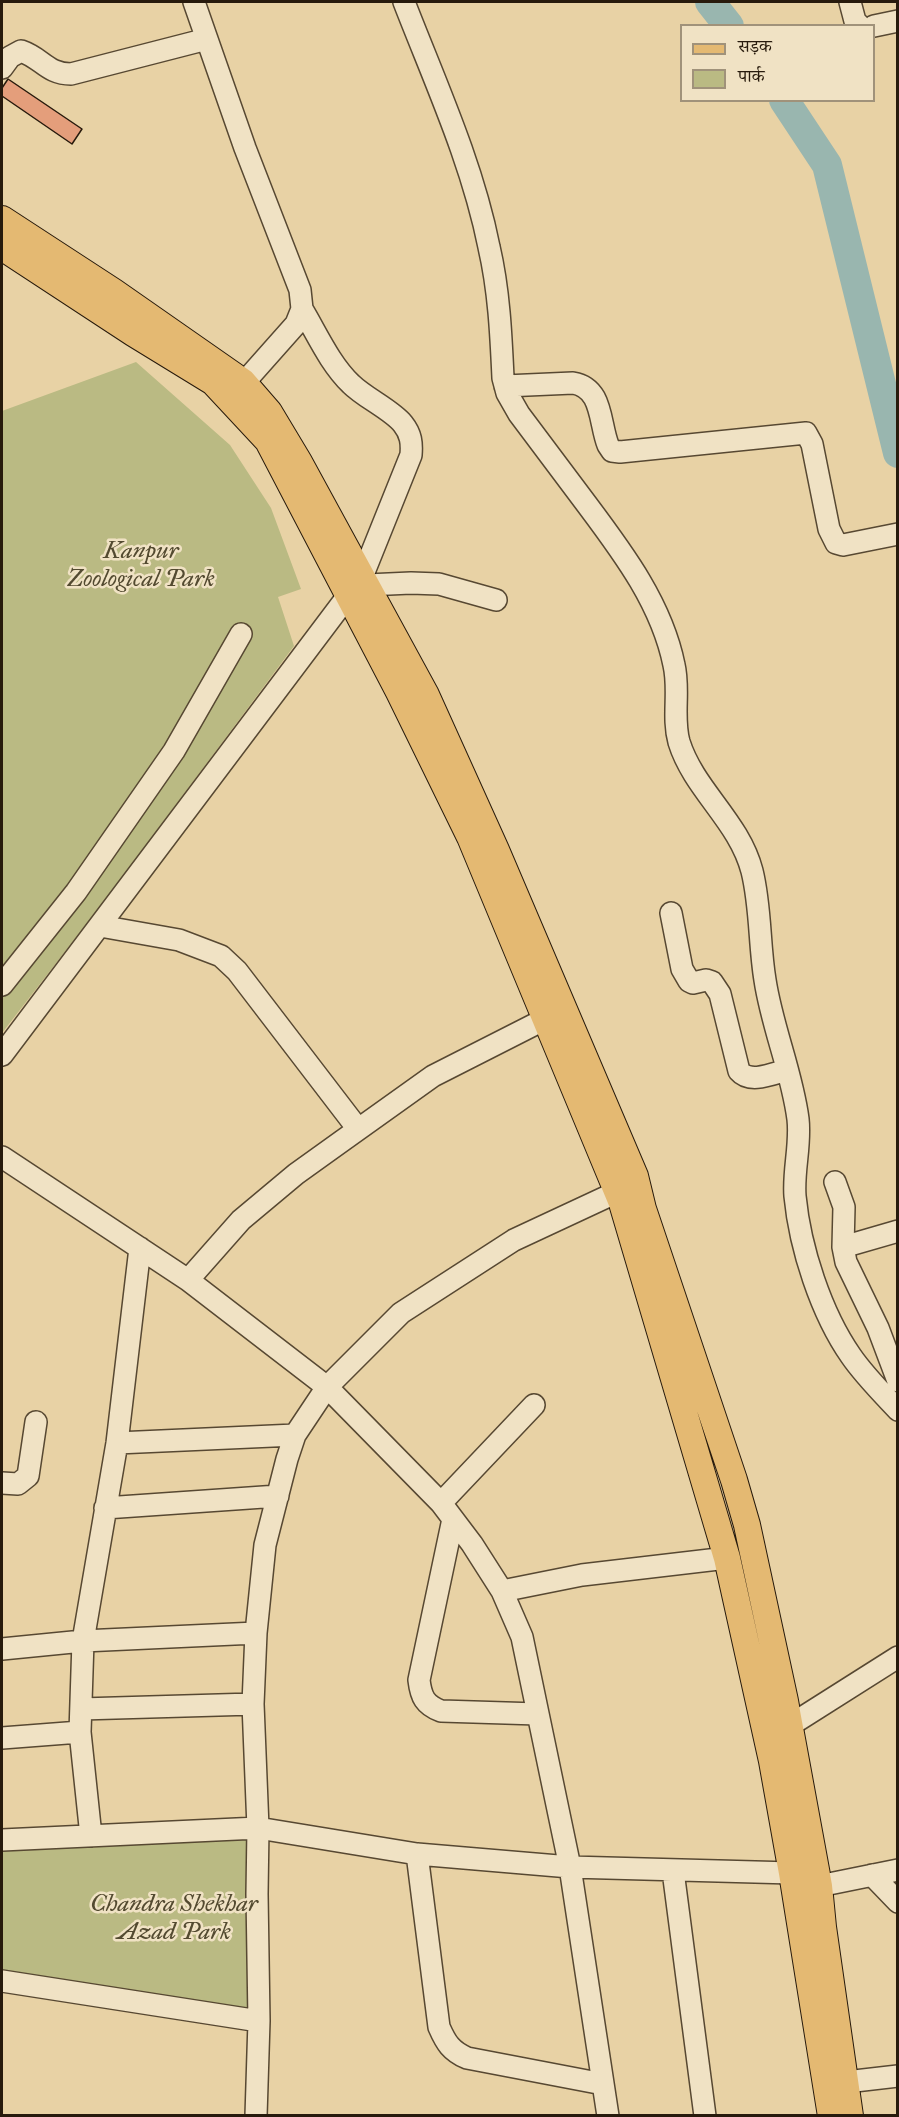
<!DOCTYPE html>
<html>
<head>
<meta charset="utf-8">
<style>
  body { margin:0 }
  #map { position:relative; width:899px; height:2117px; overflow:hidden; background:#e8d2a5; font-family:"IM FELL Great Primer","Noto Serif Devanagari",serif }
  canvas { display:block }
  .frame { position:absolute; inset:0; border:3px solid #271a0c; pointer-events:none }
  .legend { position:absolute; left:680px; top:24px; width:195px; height:78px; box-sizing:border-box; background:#f0e2c4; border:2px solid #a0927a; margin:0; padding:8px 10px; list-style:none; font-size:18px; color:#271a0c }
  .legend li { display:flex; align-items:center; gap:12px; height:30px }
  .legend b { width:30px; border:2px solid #a0927a }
</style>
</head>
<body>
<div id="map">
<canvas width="899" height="2117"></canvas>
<div class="frame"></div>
<ul class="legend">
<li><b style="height:8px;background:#e4b972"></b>सड़क</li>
<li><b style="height:16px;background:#baba83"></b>पार्क</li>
</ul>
</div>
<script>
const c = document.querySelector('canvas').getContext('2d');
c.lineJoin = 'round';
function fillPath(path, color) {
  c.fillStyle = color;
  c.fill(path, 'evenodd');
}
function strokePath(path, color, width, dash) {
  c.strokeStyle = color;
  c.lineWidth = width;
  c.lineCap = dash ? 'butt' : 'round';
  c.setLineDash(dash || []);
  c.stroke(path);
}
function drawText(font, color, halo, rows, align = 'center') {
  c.font = font + ' "IM FELL Great Primer",serif';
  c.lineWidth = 5;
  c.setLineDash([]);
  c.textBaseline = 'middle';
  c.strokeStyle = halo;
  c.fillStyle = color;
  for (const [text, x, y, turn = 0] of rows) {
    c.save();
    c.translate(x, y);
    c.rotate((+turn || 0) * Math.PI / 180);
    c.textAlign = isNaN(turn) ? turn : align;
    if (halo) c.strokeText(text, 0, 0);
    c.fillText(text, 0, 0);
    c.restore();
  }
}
const green = new Path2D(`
  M136,362l94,83 41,63 30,81 -23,8 16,49 -189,254 -103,133v-622z
  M256,1828l11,195 -265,-42v-141z`);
const river = new Path2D(`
  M710,2l19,24
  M784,100l43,65 71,288`);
const building = new Path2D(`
  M8,79l74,50 -10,15 -70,-48v-8z`);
const minor = new Path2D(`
  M194,2l51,146 55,142 2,19 -6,15 -63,71
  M404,2c31,80 68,160 85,245 10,43 12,87 14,131l4,15 12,21c23,31 46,61 69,92 36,48 74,99 86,159 6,25 -2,52 5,77 15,48 60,79 73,129 9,36 7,73 13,109 7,47 27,92 33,139 3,26 -5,51 -3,77 5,52 26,117 56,160 13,19 31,37 47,54
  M850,2l5,19 5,5
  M874,26l24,-5
  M2,68l8,-11 11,-6c21,7 26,23 50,23l136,-35
  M505,386l68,-3c30,5 26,39 35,62l4,6 8,1 186,-19 6,11 17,85 7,14 7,2 55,-11
  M367,585l44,-2 28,1 57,16
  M671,913l11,56 7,12 4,2 13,-3 6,2 8,12 19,77c11,13 33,3 48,-1
  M100,926l79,14 42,16 16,15 121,158
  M2,985l74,-93 98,-141 67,-117
  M2,1055l360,-478 49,-122c1,-12 0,-21 -8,-31 -11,-14 -38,-26 -52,-40 -21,-20 -34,-50 -49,-75
  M2,1157l186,123 139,107 114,116 31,41 30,47 20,46 48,230 38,249
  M835,1182l9,25 -1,40 3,15 32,66 20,53
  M843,1247l55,-16
  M188,1280l53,-60 55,-46 46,-33 91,-65 126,-64
  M117,1443l178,-8
  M2,1483l16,1 10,-8 8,-54
  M441,1503l93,-98
  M105,1508l173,-12
  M453,1519l-34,161c2,17 6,25 22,31l97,3
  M502,1591l80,-16 145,-17
  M2,1649l81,-8 173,-8
  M81,1709l172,-5
  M789,1726l109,-69
  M2,1738l78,-6
  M91,1836l-11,-104 3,-91 34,-198 23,-195
  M2,1840l256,-12 159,26 153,13 222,6
  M417,1854l22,173c7,16 12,24 28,31l136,26
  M673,1871l32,245
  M872,1875l26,27
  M819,1886l79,-16
  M2,1981l257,40
  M846,2082l52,-6
  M256,2116l3,-95 -2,-127 1,-66 -5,-124 3,-71 9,-88 22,-86 8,-24 32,-48 74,-74 113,-73 103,-48 16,-5`);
const major = new Path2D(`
  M2,219l112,73 129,90 26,30 30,50 127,233 70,155 139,326 8,33 91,271 13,45 38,176 34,185 4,41 27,189
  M2,247l131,86 80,49 55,59 131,251 71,145 152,366 105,355 45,203 20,112 39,243`);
const parkNames = [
  ["Kanpur",141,552],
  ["Zoological Park",141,580],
  ["Chandra Shekhar",174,1905],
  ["Azad Park",174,1933]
];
fillPath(green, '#baba83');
strokePath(river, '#99b6af', 30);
fillPath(building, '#e49e7b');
strokePath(building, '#271a0c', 1.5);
strokePath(minor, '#574832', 24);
strokePath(major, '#271a0c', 28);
strokePath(minor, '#f0e2c4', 21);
strokePath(major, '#e4b972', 26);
drawText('italic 24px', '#534a30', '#f0e2c4', parkNames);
</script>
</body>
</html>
